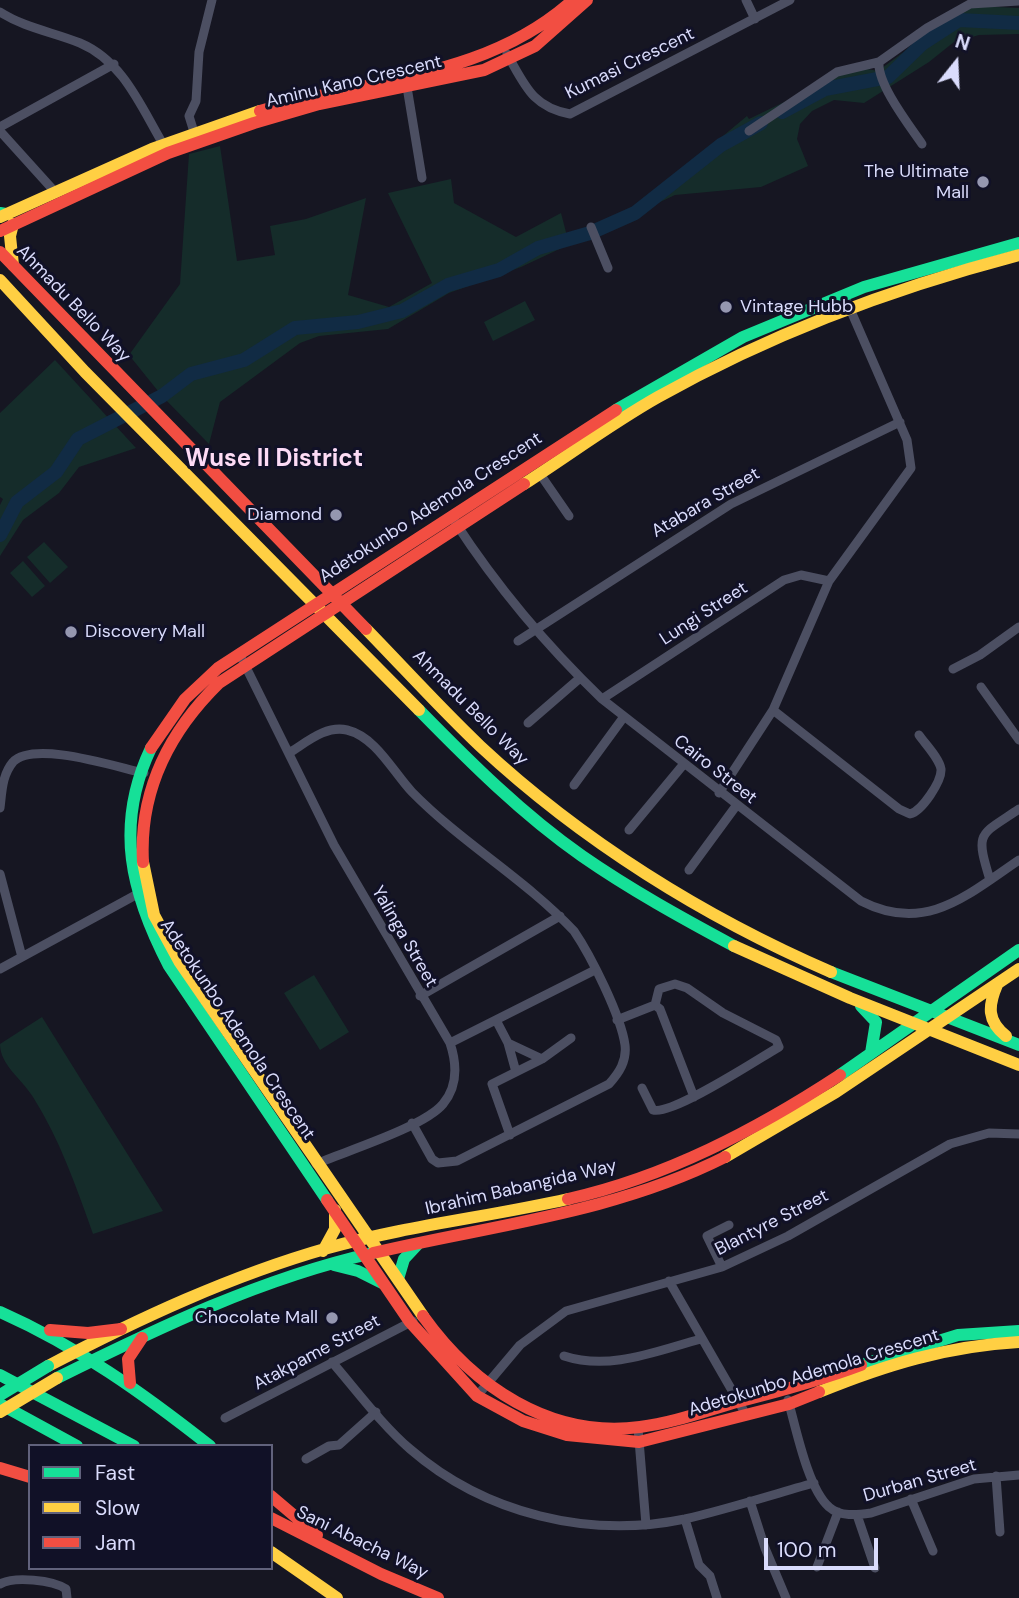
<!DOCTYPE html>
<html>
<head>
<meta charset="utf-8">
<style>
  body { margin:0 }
  #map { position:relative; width:1019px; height:1598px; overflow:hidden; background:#161622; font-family:"DM Sans",sans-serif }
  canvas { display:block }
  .legend { position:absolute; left:28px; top:1444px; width:245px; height:126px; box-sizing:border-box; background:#111127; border:2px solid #61627c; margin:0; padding:9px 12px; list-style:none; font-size:21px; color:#dadcfc }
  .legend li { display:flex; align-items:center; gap:14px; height:35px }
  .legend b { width:35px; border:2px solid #61627c }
  .north { position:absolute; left:921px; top:28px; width:70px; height:70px; -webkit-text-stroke:5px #111127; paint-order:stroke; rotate:18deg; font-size:19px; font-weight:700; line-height:28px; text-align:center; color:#dadcfc }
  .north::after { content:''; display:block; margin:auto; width:24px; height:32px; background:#dadcfc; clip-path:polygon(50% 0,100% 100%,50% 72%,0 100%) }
  .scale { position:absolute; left:764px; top:1538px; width:114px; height:32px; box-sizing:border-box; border:4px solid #dadcfc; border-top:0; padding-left:9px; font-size:21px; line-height:24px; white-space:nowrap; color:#dadcfc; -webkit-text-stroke:5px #111127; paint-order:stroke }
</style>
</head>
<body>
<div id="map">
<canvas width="1019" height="1598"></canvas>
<ul class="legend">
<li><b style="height:9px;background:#16e098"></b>Fast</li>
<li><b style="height:9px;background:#ffcf43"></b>Slow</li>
<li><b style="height:9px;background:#f24e42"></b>Jam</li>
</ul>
<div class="north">N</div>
<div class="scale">100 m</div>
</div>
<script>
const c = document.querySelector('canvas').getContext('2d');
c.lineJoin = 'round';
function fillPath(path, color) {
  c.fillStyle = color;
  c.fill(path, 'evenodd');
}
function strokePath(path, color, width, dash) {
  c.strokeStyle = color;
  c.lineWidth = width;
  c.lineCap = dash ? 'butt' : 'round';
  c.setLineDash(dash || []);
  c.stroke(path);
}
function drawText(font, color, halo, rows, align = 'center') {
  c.font = font + ' "DM Sans",sans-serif';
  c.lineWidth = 6;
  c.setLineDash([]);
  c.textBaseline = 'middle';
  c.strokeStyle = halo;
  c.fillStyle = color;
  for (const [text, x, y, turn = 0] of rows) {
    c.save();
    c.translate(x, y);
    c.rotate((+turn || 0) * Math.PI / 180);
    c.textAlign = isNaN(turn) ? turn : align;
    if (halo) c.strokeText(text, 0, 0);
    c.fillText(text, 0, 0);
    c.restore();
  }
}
const green = new Path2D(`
  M974,6l45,2v26l-40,1 -25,7 -25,20 -65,41 -30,-3 -22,11 -12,13 -3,15 11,27 -47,21 -86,8 -154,72 -72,26 -61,36 -69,7 -19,7 -80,59 -11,42 -47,-48 -33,-41 51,-71 9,-130 31,-8 17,115 38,-6 -5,-29 36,-7 60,-21 -18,97 41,12 43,-24 -44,-90 63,-14 3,24 62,34 45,-24 6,23 67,-26 113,-94 2,3 91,-44 22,-7 16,3 74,-55z
  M525,301l10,19 -42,21 -9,-19z
  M55,360l81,88 -57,19 -20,26 -36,27 -23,36v-51l3,-6 -3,-2v-84z
  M44,542l24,25 -18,16 -23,-26z
  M23,561l22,25 -13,11 -22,-24z
  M314,975l35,57 -29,18 -36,-57z
  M42,1017l121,194 -70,23c-17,-48 -33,-94 -60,-137 -11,-18 -33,-32 -33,-53z`);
const river = new Path2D(`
  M782,112l43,-23 63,-12 34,-33 37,-24 60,3
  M0,535l17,-33 39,-30 22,-33 84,-43 29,-22 53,-14 51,-32 63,-6 44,-11 46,-26 51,-15 39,-22 52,-15 45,-20 86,-68 40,-22`);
const street = new Path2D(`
  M746,0l9,19
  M0,12c25,16 53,20 80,31 45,19 62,67 86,106
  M507,54c18,31 25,53 63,60l220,-114
  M407,87l15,91
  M0,127l114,-63
  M0,131l56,62
  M749,131l88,-59 42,-10
  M194,132l-5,-16 7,-15 3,-49 13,-52
  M922,144c-13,-19 -45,-60 -43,-82l48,-34 43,-24 49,-3
  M591,227l17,41
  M540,474l29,42
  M455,522c41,63 93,125 147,177l259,202c64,33 105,-5 158,-41
  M518,641l213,-137 169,-82
  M239,653l95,192 116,198c7,21 8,43 -7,61 -19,23 -97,47 -127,60
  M953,669l27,-14 39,-28
  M981,687l38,53
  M602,699l182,-119 17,-5 28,6
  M773,710l126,99 11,5c12,-3 32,-33 31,-45 -2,-11 -15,-24 -22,-34
  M528,723l52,-45
  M289,753c18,-11 37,-28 58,-23 29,7 46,42 65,62 50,51 113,87 162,139 17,25 47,85 51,114 2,16 -6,28 -16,39l-152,77 -19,2 -6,-4 -20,-36
  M574,785l49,-67
  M719,793l54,-83 56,-129 82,-113 -4,-28 -63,-145
  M0,808c2,-16 2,-33 13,-46 21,-22 103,5 131,11
  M629,830l54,-65
  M689,870l47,-64
  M0,874l22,83
  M990,880c-15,-49 -11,-44 29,-71
  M0,969l143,-78
  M420,996l140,-80
  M496,1020l12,23 8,29
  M617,1020l38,-15 5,4 34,88
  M450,1043l145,-73
  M508,1043l34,16
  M642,1088l11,22c19,6 105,-51 126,-63l-3,-7 -53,-27 -36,-25 -12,-4 -16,5 -4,16
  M510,1135l-18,-51 50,-25 29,-21
  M722,1267l-15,-31 22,-11
  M669,1281l76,132
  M564,1356c46,15 92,-5 137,-17
  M332,1362c25,29 50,63 78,87 75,65 179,90 275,70 43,-10 86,-24 129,-36
  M477,1396l43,-51 46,-34 156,-44 66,-31 162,-92 39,-11 30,1
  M788,1400c8,28 20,89 41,107 11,10 28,8 42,6l103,-34 45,-4
  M225,1418l188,-97
  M638,1428l8,97
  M306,1459l23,-13 10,-1 37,-33
  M996,1476l4,56
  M911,1499l22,52
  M750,1501l15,47 21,50
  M857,1515l18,53
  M685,1519l14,46 11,11 7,22
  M817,1567l21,-55
  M0,1584c14,-8 53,-4 66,5l1,9`);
const fast = new Path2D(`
  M0,213l6,1
  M616,410l127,-73 121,-50 155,-44
  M419,710c51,52 103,104 163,146 49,34 100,62 152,90
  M151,748c-37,78 -20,145 18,218l158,234
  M831,972l188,73
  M861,1006l15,16 -5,31
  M840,1075l179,-125
  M334,1265l24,6 24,12
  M398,1279l6,-20 14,-15
  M0,1312c77,34 144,82 210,134
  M861,1365l97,-30 61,-4
  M0,1375l134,71
  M57,1378c101,-50 205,-100 316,-125
  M0,1404l77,42`);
const slow = new Path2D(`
  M0,217l152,-68 108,-38
  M13,224l-3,12 3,29
  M0,280l85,92 334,338
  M524,484c45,-29 88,-61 134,-87 114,-64 235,-109 361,-142
  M366,629c38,39 75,80 114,117 102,95 224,171 351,226
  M143,862l11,53 25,46 244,355
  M734,946l116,52 169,67
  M997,985c-9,21 -10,36 9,51
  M725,1157l111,-65 183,-123
  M323,1251l12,-22v-19
  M48,1366c90,-47 182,-90 280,-118 78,-22 160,-31 240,-49
  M819,1392c66,-27 128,-46 200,-50
  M271,1552l66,46`);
const jam = new Path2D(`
  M260,111c108,-33 226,-32 313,-111
  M0,231l168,-78 86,-30 65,-19 165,-34 51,-24 52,-46
  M0,252l366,377
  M151,748l34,-49 33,-31 398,-258
  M143,862c-4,-72 26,-130 76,-179l305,-199
  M568,1199c98,-22 188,-69 272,-124
  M327,1200l83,122 67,74 46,25 44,14 72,7 150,-38 30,-12
  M373,1253c119,-28 241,-40 352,-96
  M423,1316c50,70 127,123 217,111 32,-4 62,-15 93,-24 44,-11 86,-22 128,-38
  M50,1330l38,3 33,-4
  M130,1383l-2,-24 14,-21
  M0,1468l30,9
  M271,1496l46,39
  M271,1518l110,56 57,24`);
const fastBridge = new Path2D(`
  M0,1395l48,-29`);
const slowBridge = new Path2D(`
  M0,1412l57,-34`);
const markers = [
  [983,182,7,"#9597b0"],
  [726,307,7,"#9597b0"],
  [336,515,7,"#9597b0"],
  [71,632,7,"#9597b0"],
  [332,1318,7,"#9597b0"]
];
const streetNames = [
  ["Kumasi Crescent",630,64,-26],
  ["Aminu Kano Crescent",354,82,-13],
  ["Ahmadu Bello Way",73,304,46],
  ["Atabara Street",706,503,-30],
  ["Adetokunbo Ademola Crescent",431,508,-33],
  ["Lungi Street",704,614,-33],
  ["Ahmadu Bello Way",470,708,45],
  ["Cairo Street",715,770,38],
  ["Yalinga Street",404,937,60],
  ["Adetokunbo Ademola Crescent",237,1030,56],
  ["Ibrahim Babangida Way",521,1188,-13],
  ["Blantyre Street",772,1223,-27],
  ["Atakpame Street",317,1353,-28],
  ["Adetokunbo Ademola Crescent",814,1373,-17],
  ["Durban Street",920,1481,-16],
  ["Sani Abacha Way",362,1543,26]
];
const poiNames = [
  ["The Ultimate",969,172],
  ["Mall",969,193],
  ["Vintage Hubb",740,307,"left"],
  ["Diamond",322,515],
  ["Discovery Mall",85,632,"left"],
  ["Chocolate Mall",318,1318]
];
const districtNames = [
  ["Wuse II District",274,460]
];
fillPath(green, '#152c2a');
strokePath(river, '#112b44', 14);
strokePath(street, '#4c4f62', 9);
strokePath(fast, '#16e098', 12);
strokePath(slow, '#ffcf43', 12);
strokePath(jam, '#f24e42', 12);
strokePath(fastBridge, '#16e098', 12);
strokePath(slowBridge, '#ffcf43', 12);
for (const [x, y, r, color] of markers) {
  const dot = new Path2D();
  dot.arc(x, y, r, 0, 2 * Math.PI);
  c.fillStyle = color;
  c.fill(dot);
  strokePath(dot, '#111127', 2.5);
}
drawText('18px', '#dadcfc', '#111127', streetNames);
drawText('18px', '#dadcfc', '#111127', poiNames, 'right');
drawText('bold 24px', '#fddbf6', '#111127', districtNames);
</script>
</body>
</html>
